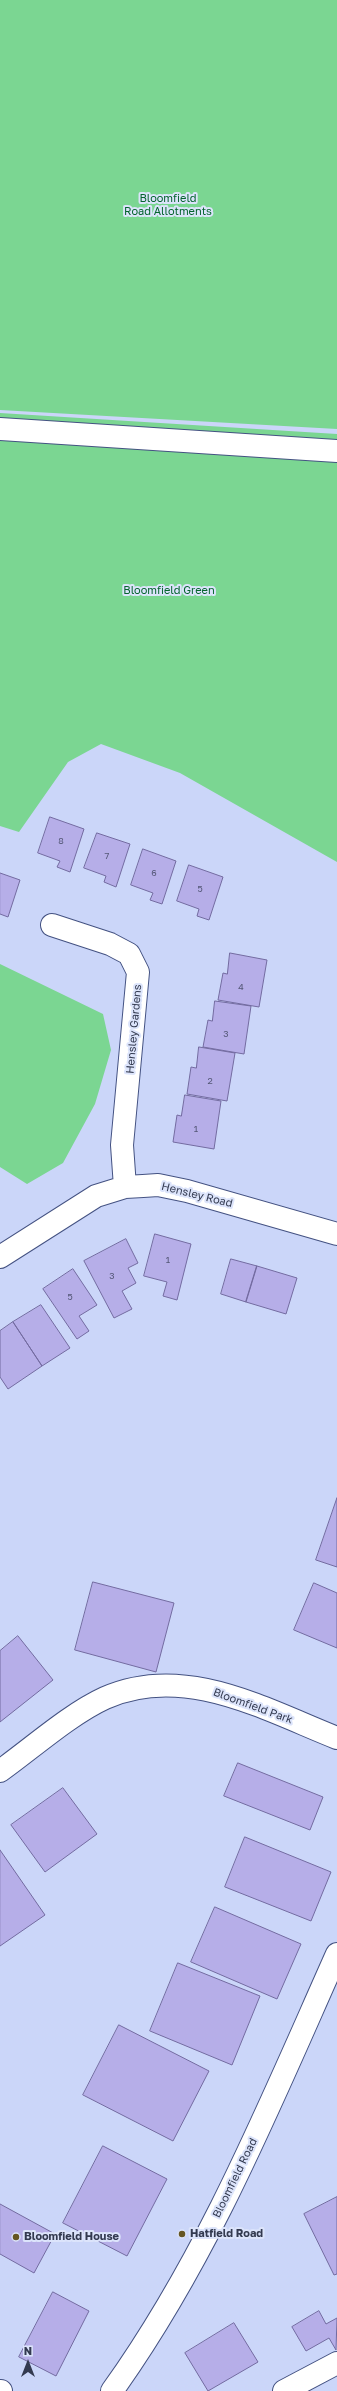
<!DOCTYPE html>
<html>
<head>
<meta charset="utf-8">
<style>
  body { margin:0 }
  #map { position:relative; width:337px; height:2391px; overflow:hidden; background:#cbd6f9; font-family:"Golos Text",sans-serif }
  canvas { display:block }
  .north { position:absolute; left:8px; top:2343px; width:40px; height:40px; -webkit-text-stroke:3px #dce4fb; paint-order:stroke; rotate:0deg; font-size:11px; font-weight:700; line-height:16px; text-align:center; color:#333a50 }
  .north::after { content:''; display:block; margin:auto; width:14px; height:18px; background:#333a50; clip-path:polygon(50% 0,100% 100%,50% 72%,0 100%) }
</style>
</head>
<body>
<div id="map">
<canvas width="337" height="2391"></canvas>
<div class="north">N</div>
</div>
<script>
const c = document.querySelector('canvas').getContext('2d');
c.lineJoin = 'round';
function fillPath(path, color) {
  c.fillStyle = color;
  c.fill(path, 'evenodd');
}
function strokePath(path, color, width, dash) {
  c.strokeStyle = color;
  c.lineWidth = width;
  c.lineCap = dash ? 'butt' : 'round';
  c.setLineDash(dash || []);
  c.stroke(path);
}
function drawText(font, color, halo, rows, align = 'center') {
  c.font = font + ' "Golos Text",sans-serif';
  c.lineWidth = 4;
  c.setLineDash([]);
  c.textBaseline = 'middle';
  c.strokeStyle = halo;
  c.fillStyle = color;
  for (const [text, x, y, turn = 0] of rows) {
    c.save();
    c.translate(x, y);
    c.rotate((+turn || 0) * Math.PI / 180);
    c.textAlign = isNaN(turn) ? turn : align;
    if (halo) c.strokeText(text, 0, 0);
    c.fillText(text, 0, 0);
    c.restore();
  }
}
const green = new Path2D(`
  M0,0h337v429l-337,-19z
  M0,413l337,21v428l-157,-89 -79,-29 -33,18 -49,70 -19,-6z
  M0,964l103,50 8,36 -16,54 -32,59 -36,21 -27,-17z`);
const building = new Path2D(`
  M50,817l34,12 -14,43 -13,-5 3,-6 -22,-8z
  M97,833l33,11 -14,43 -12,-5 2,-6 -22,-8z
  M143,849l33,12 -14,43 -12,-4 3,-7 -22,-8z
  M189,865l34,12 -14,43 -12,-4 2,-7 -22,-8z
  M0,873l20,7 -12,37 -8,-3z
  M230,953l37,7 -8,47 -41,-7 5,-27 4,1z
  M215,1001l36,5 -7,48 -41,-7 5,-27 4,1z
  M199,1047l36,6 -8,48 -40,-7 4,-27 5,1z
  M185,1095l36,6 -7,48 -41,-7 4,-27 4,1z
  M155,1234l36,10 -14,56 -14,-4 4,-14 -23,-6z
  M126,1239l12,24 -10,5 8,15 -14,8 10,18 -18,9 -30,-57z
  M231,1259l26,7 -11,36 -25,-8z
  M257,1266l40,12 -11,36 -40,-12z
  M73,1269l24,36 -18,11 10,15 -12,8 -34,-50z
  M41,1305l29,43 -28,18 -29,-44z
  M13,1322l29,44 -34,23 -8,-12v-46z
  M337,1498v69l-21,-7z
  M93,1582l81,21 -18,69 -81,-22z
  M314,1583l23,10v55l-43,-18z
  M18,1636l35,44 -53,42v-71z
  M238,1763l85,34 -13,33 -86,-34z
  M63,1788l34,46 -52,38 -34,-47z
  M245,1837l86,35 -20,49 -86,-34z
  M0,1850l45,65 -45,31z
  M215,1907l86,37 -24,55 -86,-37z
  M178,1963l82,33 -28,69 -82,-34z
  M119,2025l90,46 -36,70 -90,-46z
  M103,2146l64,33 -40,77 -64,-33z
  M337,2197v77l-3,1 -30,-61z
  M0,2204l55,30 -21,39 -34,-19z
  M53,2292l36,19 -33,65 -37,-19z
  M319,2311l7,13 11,-6 -1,32 -7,-12 -23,13 -14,-24z
  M234,2323l24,39 -50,29 -23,-38z`);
const minor = new Path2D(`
  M0,429l337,22
  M52,925l58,19 19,10 9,18 -16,173 3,42
  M0,1257l96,-61 29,-9 18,-1 15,-1 29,6 150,43
  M0,1771c31,-22 70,-57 105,-73 79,-35 159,11 232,40
  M0,2391h1
  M112,2391c96,-134 158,-287 225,-437
  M284,2391l53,-28`);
const markers = [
  [182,2234,4,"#655522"],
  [16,2237,4,"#655522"]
];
const numberNames = [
  ["8",61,841],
  ["7",107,856],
  ["6",154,873],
  ["5",200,889],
  ["4",241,987],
  ["3",226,1034],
  ["2",210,1081],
  ["1",196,1129],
  ["1",168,1260],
  ["3",112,1276],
  ["5",70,1297]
];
const parkNames = [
  ["Bloomfield",168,199],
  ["Road Allotments",168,212],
  ["Bloomfield Green",169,591]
];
const streetNames = [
  ["Hensley Gardens",134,1029,-85],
  ["Hensley Road",197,1195,14],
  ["Bloomfield Park",253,1706,20],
  ["Bloomfield Road",235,2178,-64]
];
const poiNames = [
  ["Hatfield Road",190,2234],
  ["Bloomfield House",24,2237]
];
fillPath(green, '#7bd692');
fillPath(building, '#b6aee8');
strokePath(building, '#736ba0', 1);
strokePath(minor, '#445282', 24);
strokePath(minor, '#fff', 22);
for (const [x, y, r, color] of markers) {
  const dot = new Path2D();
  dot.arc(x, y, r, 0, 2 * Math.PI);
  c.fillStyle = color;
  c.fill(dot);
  strokePath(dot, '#dce4fb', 1.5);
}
drawText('9px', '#545776', null, numberNames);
drawText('11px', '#05642e', '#dce4fb', parkNames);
drawText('11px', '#333a50', '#dce4fb', streetNames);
drawText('bold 11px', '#333a50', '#dce4fb', poiNames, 'left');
</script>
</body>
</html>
